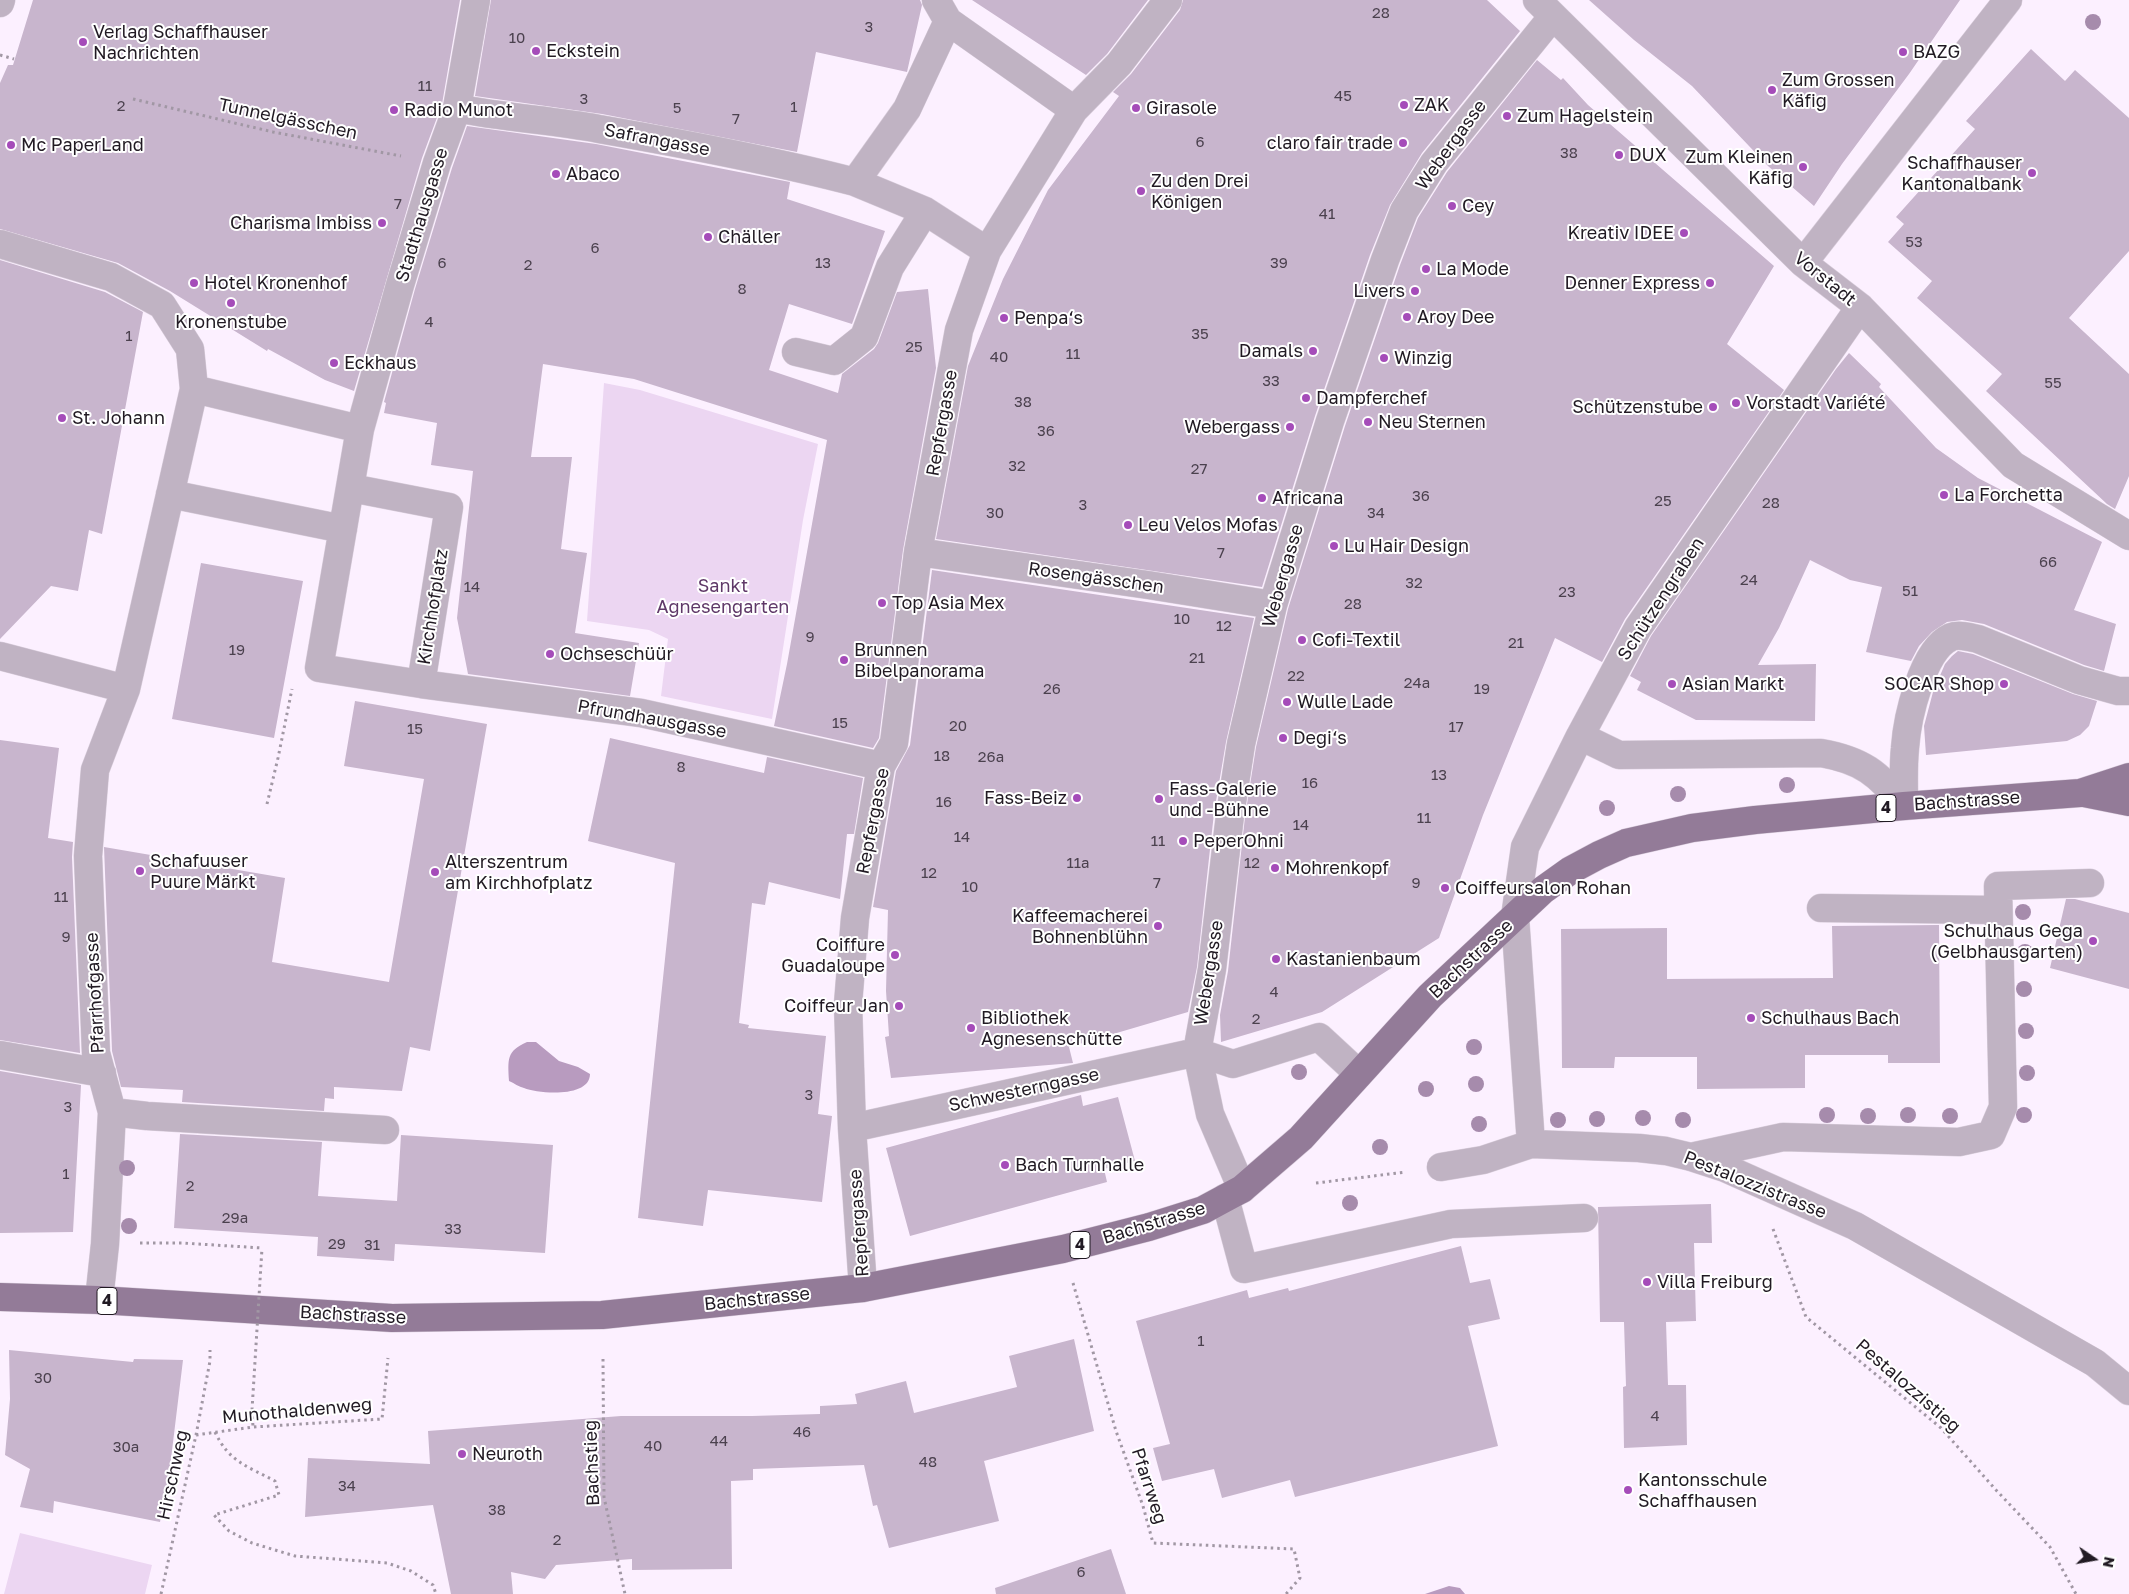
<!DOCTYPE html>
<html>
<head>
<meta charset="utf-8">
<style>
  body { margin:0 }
  #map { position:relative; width:2129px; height:1594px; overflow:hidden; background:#fcf0ff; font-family:"Golos Text",sans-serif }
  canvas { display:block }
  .north { position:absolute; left:2069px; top:1534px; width:50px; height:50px; -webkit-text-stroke:4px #fff; paint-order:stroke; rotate:102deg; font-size:14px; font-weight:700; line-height:20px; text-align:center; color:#211a23 }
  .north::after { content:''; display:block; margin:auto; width:18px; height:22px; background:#211a23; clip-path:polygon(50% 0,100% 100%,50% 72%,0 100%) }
</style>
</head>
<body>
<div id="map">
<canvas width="2129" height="1594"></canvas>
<div class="north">N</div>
</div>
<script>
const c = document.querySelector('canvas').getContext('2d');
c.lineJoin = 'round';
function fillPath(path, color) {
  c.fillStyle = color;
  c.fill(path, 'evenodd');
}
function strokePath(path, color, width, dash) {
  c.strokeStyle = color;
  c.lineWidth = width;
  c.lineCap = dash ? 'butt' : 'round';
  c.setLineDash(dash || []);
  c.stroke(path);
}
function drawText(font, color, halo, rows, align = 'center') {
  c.font = font + ' "Golos Text",sans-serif';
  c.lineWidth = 4;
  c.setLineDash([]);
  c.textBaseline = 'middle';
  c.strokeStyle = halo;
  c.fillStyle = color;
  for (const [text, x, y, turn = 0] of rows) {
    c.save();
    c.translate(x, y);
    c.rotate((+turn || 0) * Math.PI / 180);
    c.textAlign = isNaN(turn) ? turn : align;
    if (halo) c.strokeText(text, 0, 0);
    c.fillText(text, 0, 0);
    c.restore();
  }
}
const green = new Path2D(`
  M604,383l36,7 178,54 -15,76 -31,199 -111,-23 7,-57 -19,-9 -62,-9z
  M20,1533l132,32 -7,29h-141z`);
const water = new Path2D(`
  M527,1042h9l23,19 19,6 12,7c0,24 -51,20 -66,14 -5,-1 -10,-5 -15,-7 -1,-21 -3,-30 18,-39z
  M1449,1586l11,2 5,6h-40z`);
const building = new Path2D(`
  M33,0h427l-18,104 -20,54 -68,233 -29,-11 -57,-31 -1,2 -97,-60 -52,-28 -118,-34v-146l8,-18h5z
  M491,0h429l2,5 -15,67 -91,-20 -19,100 -195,-38 -127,-18z
  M972,0h176l-41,54 -21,21z
  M1183,0h304l33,31 -98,122 -32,52 -20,50 -55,161 -53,171 -326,-48 32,-173 35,-87 45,-89 71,-94 -6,-4 18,-18 49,-64z
  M1589,0h371l-51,74 -67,90 -28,42 -46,-40 -76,-80 -58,-46z
  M2031,49l34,32 10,-11 54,48v133l-60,67 60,56v102l-14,33 -8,-5 -121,-113 16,-17 -85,-76 15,-17 -44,-39 16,-18 -8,-7 79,-88 -9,-8z
  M1537,60l24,20 2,-2 25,27 186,161 -47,78 57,46 -159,229 -23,43 -47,-24 -72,177 -44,123 -117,74 -101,30 -1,-27 8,-44 17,-154 11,-70 32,-138 57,-183 55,-161 18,-47 29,-46z
  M467,126l129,18 194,38 -3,17 98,32 -33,93 -63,-20 -20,66 69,23 4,-19 32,-25 4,-6 19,-51 31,-3 8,79 -33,182 -24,188 -6,10 -99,-22 13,-62 40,-224 -193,-61 -91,-15 -12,93h41l-11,92 26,4 -12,80 64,10 -9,53 -162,-22 -11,-56 16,-147 -42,-6 6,-42 -53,-10 2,-10 -2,-1 31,-113 37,-121z
  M0,260l105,32 38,20 -41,222 -13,-4 -11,61 -27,-5 -51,53z
  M1849,353l32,31 -2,3 57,61 42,30 124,64 -28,68 42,14 -12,47 -20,-6 -100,-41 -22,-4 -15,2 -15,10 -13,14 -8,15 -45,-9 16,-65 -32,-7 -40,-20 -31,68 -21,37 58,-1 -1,57 -119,-1 -59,-30 4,-8 -11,-6 21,-40 185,-267z
  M201,563l102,18 -29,157 -102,-19z
  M932,570l322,48 -28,124 -12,71 -17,154 -9,45 -119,35 4,16 -182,15 -6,-41 4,-1 -3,-45 2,-81 -15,-3 23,-136 14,-26z
  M1958,651l15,3 100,40 24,7 -8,25 -9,9 -13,6 -141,14 -2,-29 9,-34 12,-28 7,-8z
  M355,701l132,23 -57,327 -20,-4 -8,44 -68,-4v12l-9,-1 -1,13 -142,-9 1,-12 -62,-3 -9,-36 -8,-204 181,31 -13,84 117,20 35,-203 -80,-13z
  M610,738l154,35 3,-16 96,21 -9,56h-7l-7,65 -71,-17 -4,23 -13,-2 -13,120 10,2 -1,3 78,8 -8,78 14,2 -10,86 -114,-12 -5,36 -65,-8 37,-355 -87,-22z
  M0,740l59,8 -11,90 25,4 -1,15 8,196 -80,-13z
  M2066,899h9l54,14v76l-79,-21z
  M1939,925l1,138h-52v-8h-83v33l-108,1v-32h-82l-1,11h-52l-1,-139 106,-1v51l166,-1 -1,-52z
  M0,1071l81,14 -8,147 -73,1z
  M1081,1095l2,11 35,-9 17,64 -31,8 3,13 -197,54 -24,-88z
  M180,1134l142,8 -4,54 79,5 4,-66 152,10 -8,108 -150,-9 -1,17 -77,-5 1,-19 -144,-9z
  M1711,1204l1,39h-18l2,78 -30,1 2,63h18l1,60 -63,3 -1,-61 3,-1 -2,-64h-24l-2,-115z
  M1461,1246l9,37 20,-4 10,40 -32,7 30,120 -203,51 -5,-17 -68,18 -8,-29 -52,12 -9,-33 17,-4 -34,-123 111,-31 2,8 39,-10 1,3z
  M1074,1339l20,92 -110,30 15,60 -110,27 -12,-43 -4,1 -9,-41 -111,4v11l-22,1 1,88 -100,1v-11l-76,6 -11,14 -34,-7 2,22h-62l-18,-89 -128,12 3,-59 122,6 -2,-33 193,-15h131l68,-2v-8l37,-2 -2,-10 51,-13 8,32 103,-26 -8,-31z
  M9,1350l124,12 1,-3 49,1 -13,107 -10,55 -106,-21 -1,12 -33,-6 10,-38 -25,-14 5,-56z
  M1111,1549l15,45h-130l-1,-6z`);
const path = new Path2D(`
  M0,55l14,4
  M133,99l140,33 128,24
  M267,804l11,-46 14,-69
  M1316,1183l90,-11
  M1773,1229l33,88 135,111 55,62 54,57 26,47
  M140,1243h42l80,5
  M1073,1283l43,148 27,75 10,37 141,6 6,29 -14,16
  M603,1359l1,138 21,97
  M252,1410l1,17
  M215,1432c14,30 32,34 60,49l4,14 -65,20 15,16 23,12 43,13 92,7 24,8 22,14 3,9
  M196,1435l57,-8 129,-8 6,-61
  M161,1594l35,-159 14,-74v-11`);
const minor = new Path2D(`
  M476,0l-19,108 -20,55 -37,122 -40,144 -41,239 102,16 220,29 240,53
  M936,0l12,21
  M1537,0l266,263 57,44 153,158 116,71
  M0,3l1,-3
  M457,108c47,10 95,12 142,21 86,15 172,31 256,53
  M1074,110l45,-46 49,-64
  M0,244l111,33 51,28 28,44 4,40
  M1803,263l205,-263
  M1860,307l-222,321 -58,108 -55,111 -10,70 16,227 108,4 27,3 25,6 34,11 130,58 240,137 34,28
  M796,352l38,9 30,-24 26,-70 35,-56
  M351,488l98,19 -28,177
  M170,494l173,35
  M918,552l230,33 125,20
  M0,656l126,33
  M1580,736l39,19 202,-2c40,7 58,20 83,53
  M1904,806c0,-19 -1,-39 1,-58 2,-29 17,-98 46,-111 8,-3 19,0 27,2l101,41 39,11h11
  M1821,908l177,2
  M1197,1052l36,12 86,-27 40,37
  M0,1055l102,18
  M112,1112l35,4 238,14
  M852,1128l345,-76
  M1691,1157l92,-20 176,5 32,-7 12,-28 -5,-221 92,-3
  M1441,1167l42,-7 48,-16
  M1242,1189l-32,-75 -13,-62 15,-83 18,-154 11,-71 32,-139 57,-184 55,-161 19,-49 30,-48 119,-147
  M1225,1198l19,71 207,-45 133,-6
  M863,1288l-11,-160 -4,-124 7,-86 26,-152 13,-23 24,-191 41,-222 28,-79 87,-141 -126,-89 -41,88 -52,73 70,29 62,40
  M99,1300l6,-56 7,-132 -16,-59 -8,-197 7,-86 31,-81 68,-300 166,40`);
const major = new Path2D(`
  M2084,793l45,9
  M0,1297l99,3 293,18 210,-3 261,-27 200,-39 86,-22 54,-17 39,-21 59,-51 129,-142 113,-106 28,-20 28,-15 27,-12 66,-15 63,-8 149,-14 176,-13 49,-16`);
const pathBridge = new Path2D(`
  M252,1410l10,-162`);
const trees = [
  [2093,22],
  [1787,785],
  [1678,794],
  [1607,808],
  [2023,912],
  [2025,952],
  [2024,989],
  [2026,1031],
  [1474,1047],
  [1299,1072],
  [2027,1073],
  [1476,1084],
  [1426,1089],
  [1827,1115],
  [1908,1115],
  [2024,1115],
  [1868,1116],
  [1950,1116],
  [1643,1118],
  [1597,1119],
  [1558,1120],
  [1683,1120],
  [1479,1124],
  [1380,1147],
  [127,1168],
  [1350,1203],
  [129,1226]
];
const markers = [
  [83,42,5,"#a54cb9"],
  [536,51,5,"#a54cb9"],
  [1903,52,5,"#a54cb9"],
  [1772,90,5,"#a54cb9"],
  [1404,105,5,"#a54cb9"],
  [1136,108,5,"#a54cb9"],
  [394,110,5,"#a54cb9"],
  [1507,116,5,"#a54cb9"],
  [1403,143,5,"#a54cb9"],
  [11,145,5,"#a54cb9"],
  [1619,155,5,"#a54cb9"],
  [1803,167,5,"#a54cb9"],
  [2032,173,5,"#a54cb9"],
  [556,174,5,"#a54cb9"],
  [1141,191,5,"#a54cb9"],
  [1452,206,5,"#a54cb9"],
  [382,223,5,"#a54cb9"],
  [1684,233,5,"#a54cb9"],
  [708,237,5,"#a54cb9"],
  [1426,269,5,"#a54cb9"],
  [194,283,5,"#a54cb9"],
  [1710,283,5,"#a54cb9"],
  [1415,291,5,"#a54cb9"],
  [231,303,5,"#a54cb9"],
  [1407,317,5,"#a54cb9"],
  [1004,318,5,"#a54cb9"],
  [1313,351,5,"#a54cb9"],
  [1384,358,5,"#a54cb9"],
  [334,363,5,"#a54cb9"],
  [1306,398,5,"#a54cb9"],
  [1736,403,5,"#a54cb9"],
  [1713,407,5,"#a54cb9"],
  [62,418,5,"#a54cb9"],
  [1368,422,5,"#a54cb9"],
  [1290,427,5,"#a54cb9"],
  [1944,495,5,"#a54cb9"],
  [1262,498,5,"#a54cb9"],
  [1128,525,5,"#a54cb9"],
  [1334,546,5,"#a54cb9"],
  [882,603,5,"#a54cb9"],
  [1302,640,5,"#a54cb9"],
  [550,654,5,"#a54cb9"],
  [844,660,5,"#a54cb9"],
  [1672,684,5,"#a54cb9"],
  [2004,684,5,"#a54cb9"],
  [1287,702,5,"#a54cb9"],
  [1283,738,5,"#a54cb9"],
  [1077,798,5,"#a54cb9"],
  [1159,799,5,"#a54cb9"],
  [1183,841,5,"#a54cb9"],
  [1275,868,5,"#a54cb9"],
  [140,871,5,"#a54cb9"],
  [435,872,5,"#a54cb9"],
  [1445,888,5,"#a54cb9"],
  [1158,926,5,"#a54cb9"],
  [2093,941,5,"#a54cb9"],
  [895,955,5,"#a54cb9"],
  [1276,959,5,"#a54cb9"],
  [899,1006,5,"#a54cb9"],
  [1751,1018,5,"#a54cb9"],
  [971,1028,5,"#a54cb9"],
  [1005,1165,5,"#a54cb9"],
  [1647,1282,5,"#a54cb9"],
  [462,1454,5,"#a54cb9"],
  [1628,1490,5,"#a54cb9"]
];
const numberNames = [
  ["28",1381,13],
  ["3",869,27],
  ["10",517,38],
  ["11",425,86],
  ["45",1343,96],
  ["3",584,99],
  ["2",121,106],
  ["1",794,107],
  ["5",677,108],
  ["7",736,119],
  ["6",1200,142],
  ["38",1569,153],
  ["7",398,204],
  ["41",1327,214],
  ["53",1914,242],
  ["6",595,248],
  ["6",442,263],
  ["13",823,263],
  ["39",1279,263],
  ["2",528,265],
  ["8",742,289],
  ["4",429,322],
  ["35",1200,334],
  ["1",129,336],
  ["25",914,347],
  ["11",1073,354],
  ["40",999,357],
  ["33",1271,381],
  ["55",2053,383],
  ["38",1023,402],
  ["36",1046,431],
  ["32",1017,466],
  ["27",1199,469],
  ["36",1421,496],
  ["25",1663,501],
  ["28",1771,503],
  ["3",1083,505],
  ["30",995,513],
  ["34",1376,513],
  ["7",1221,553],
  ["66",2048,562],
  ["24",1749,580],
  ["32",1414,583],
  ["14",472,587],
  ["51",1910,591],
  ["23",1567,592],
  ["28",1353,604],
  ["10",1182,619],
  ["12",1224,626],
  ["9",810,637],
  ["21",1516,643],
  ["19",237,650],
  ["21",1197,658],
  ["22",1296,676],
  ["24a",1417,683],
  ["26",1052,689],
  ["19",1482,689],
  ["15",840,723],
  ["20",958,726],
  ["17",1456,727],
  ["15",415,729],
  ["18",942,756],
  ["26a",991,757],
  ["8",681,767],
  ["13",1439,775],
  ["16",1310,783],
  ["16",944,802],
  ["11",1424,818],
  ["14",1301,825],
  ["14",962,837],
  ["11",1158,841],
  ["11a",1078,863],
  ["12",1252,863],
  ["12",929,873],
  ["7",1157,883],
  ["9",1416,883],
  ["10",970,887],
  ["11",61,897],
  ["9",66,937],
  ["4",1274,992],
  ["2",1256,1019],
  ["3",809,1095],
  ["3",68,1107],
  ["1",66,1174],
  ["2",190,1186],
  ["29a",235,1218],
  ["33",453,1229],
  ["29",337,1244],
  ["31",372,1245],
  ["1",1201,1341],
  ["30",43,1378],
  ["4",1655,1416],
  ["46",802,1432],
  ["44",719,1441],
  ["40",653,1446],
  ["30a",126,1447],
  ["48",928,1462],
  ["34",347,1486],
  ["38",497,1510],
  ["2",557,1540],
  ["6",1081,1572]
];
const shields = [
  [1886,808,20],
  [1080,1245,20],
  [107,1301,20]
];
const shieldNames = [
  ["4",1886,808],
  ["4",1080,1245],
  ["4",107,1301]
];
const poiNames = [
  ["Verlag Schaffhauser",93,32],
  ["Nachrichten",93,53],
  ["Eckstein",546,51],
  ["BAZG",1913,52],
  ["Zum Grossen",1782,80],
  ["Käfig",1782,101],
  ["ZAK",1414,105],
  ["Girasole",1146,108],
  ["Radio Munot",404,110],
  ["Zum Hagelstein",1517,116],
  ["claro fair trade",1393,143,"right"],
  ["Mc PaperLand",21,145],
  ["DUX",1629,155],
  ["Zum Kleinen",1793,157,"right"],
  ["Käfig",1793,178,"right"],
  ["Schaffhauser",2022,163,"right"],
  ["Kantonalbank",2022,184,"right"],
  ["Abaco",566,174],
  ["Zu den Drei",1151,181],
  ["Königen",1151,202],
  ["Cey",1462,206],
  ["Charisma Imbiss",372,223,"right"],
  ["Kreativ IDEE",1674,233,"right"],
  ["Chäller",718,237],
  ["La Mode",1436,269],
  ["Hotel Kronenhof",204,283],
  ["Denner Express",1700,283,"right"],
  ["Livers",1405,291,"right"],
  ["Aroy Dee",1417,317],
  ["Penpa‘s",1014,318],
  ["Kronenstube",231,322,"center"],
  ["Damals",1303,351,"right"],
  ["Winzig",1394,358],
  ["Eckhaus",344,363],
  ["Dampferchef",1316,398],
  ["Vorstadt Variété",1746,403],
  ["Schützenstube",1703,407,"right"],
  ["St. Johann",72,418],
  ["Neu Sternen",1378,422],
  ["Webergass",1280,427,"right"],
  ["La Forchetta",1954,495],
  ["Africana",1272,498],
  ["Leu Velos Mofas",1138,525],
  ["Lu Hair Design",1344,546],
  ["Top Asia Mex",892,603],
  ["Cofi-Textil",1312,640],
  ["Brunnen",854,650],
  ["Bibelpanorama",854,671],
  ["Ochseschüür",560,654],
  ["Asian Markt",1682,684],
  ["SOCAR Shop",1994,684,"right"],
  ["Wulle Lade",1297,702],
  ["Degi‘s",1293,738],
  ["Fass-Galerie",1169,789],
  ["und -Bühne",1169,810],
  ["Fass-Beiz",1067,798,"right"],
  ["PeperOhni",1193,841],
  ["Schafuuser",150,861],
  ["Puure Märkt",150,882],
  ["Alterszentrum",445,862],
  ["am Kirchhofplatz",445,883],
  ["Mohrenkopf",1285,868],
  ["Coiffeursalon Rohan",1455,888],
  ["Kaffeemacherei",1148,916,"right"],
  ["Bohnenblühn",1148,937,"right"],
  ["Schulhaus Gega",2083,931,"right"],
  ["(Gelbhausgarten)",2083,952,"right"],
  ["Coiffure",885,945,"right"],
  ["Guadaloupe",885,966,"right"],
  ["Kastanienbaum",1286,959],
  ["Coiffeur Jan",889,1006,"right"],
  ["Bibliothek",981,1018],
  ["Agnesenschütte",981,1039],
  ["Schulhaus Bach",1761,1018],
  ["Bach Turnhalle",1015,1165],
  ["Villa Freiburg",1657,1282],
  ["Neuroth",472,1454],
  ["Kantonsschule",1638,1480],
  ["Schaffhausen",1638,1501]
];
const streetNames = [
  ["Tunnelgässchen",288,119,12],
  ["Safrangasse",657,140,11],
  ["Webergasse",1451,145,-54],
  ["Stadthausgasse",422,215,-73],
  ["Vorstadt",1825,279,39],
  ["Repfergasse",942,423,-80],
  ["Webergasse",1283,576,-74],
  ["Rosengässchen",1096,578,8],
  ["Schützengraben",1661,599,-57],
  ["Kirchhofplatz",433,607,-81],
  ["Pfrundhausgasse",652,719,10],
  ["Bachstrasse",1967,801,-4],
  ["Repfergasse",873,821,-79],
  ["Bachstrasse",1471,959,-43],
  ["Webergasse",1209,973,-81],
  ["Pfarrhofgasse",95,993,-93],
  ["Schwesterngasse",1024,1090,-12],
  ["Pestalozzistrasse",1755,1185,22],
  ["Repfergasse",859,1223,-94],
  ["Bachstrasse",1154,1223,-17],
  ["Bachstrasse",757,1299,-6],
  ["Bachstrasse",353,1315,3],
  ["Pestalozzistieg",1908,1386,41],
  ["Munothaldenweg",297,1411,-5],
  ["Bachstieg",592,1463,-92],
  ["Hirschweg",173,1475,-78],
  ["Pfarrweg",1149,1486,72]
];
const parkNames = [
  ["Sankt",723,586],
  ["Agnesengarten",723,607]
];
fillPath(green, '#ecd6f2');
fillPath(water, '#b89bbf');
fillPath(building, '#c8b5cd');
strokePath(minor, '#d9cedc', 29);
strokePath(major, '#d9cedc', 29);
strokePath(path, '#a197a4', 3, [2.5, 4]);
strokePath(minor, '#c0b3c3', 28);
strokePath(major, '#937b98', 28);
strokePath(pathBridge, '#a197a4', 3, [2.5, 4]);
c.fillStyle = '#a68bac';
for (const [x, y] of trees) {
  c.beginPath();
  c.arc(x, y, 8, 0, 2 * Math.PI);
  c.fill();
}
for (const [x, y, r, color] of markers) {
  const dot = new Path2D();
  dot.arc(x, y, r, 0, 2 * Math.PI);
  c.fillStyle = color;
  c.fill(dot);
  strokePath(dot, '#fff', 2);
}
drawText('15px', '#4b414e', null, numberNames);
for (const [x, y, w] of shields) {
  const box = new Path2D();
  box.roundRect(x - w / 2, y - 13.5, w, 27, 4);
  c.fillStyle = '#fff';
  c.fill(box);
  strokePath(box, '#211a23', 1);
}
drawText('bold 16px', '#211a23', null, shieldNames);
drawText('18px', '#211a23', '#fff', poiNames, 'left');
drawText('18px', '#211a23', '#fff', streetNames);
drawText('18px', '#5f3868', '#fff', parkNames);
</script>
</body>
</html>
